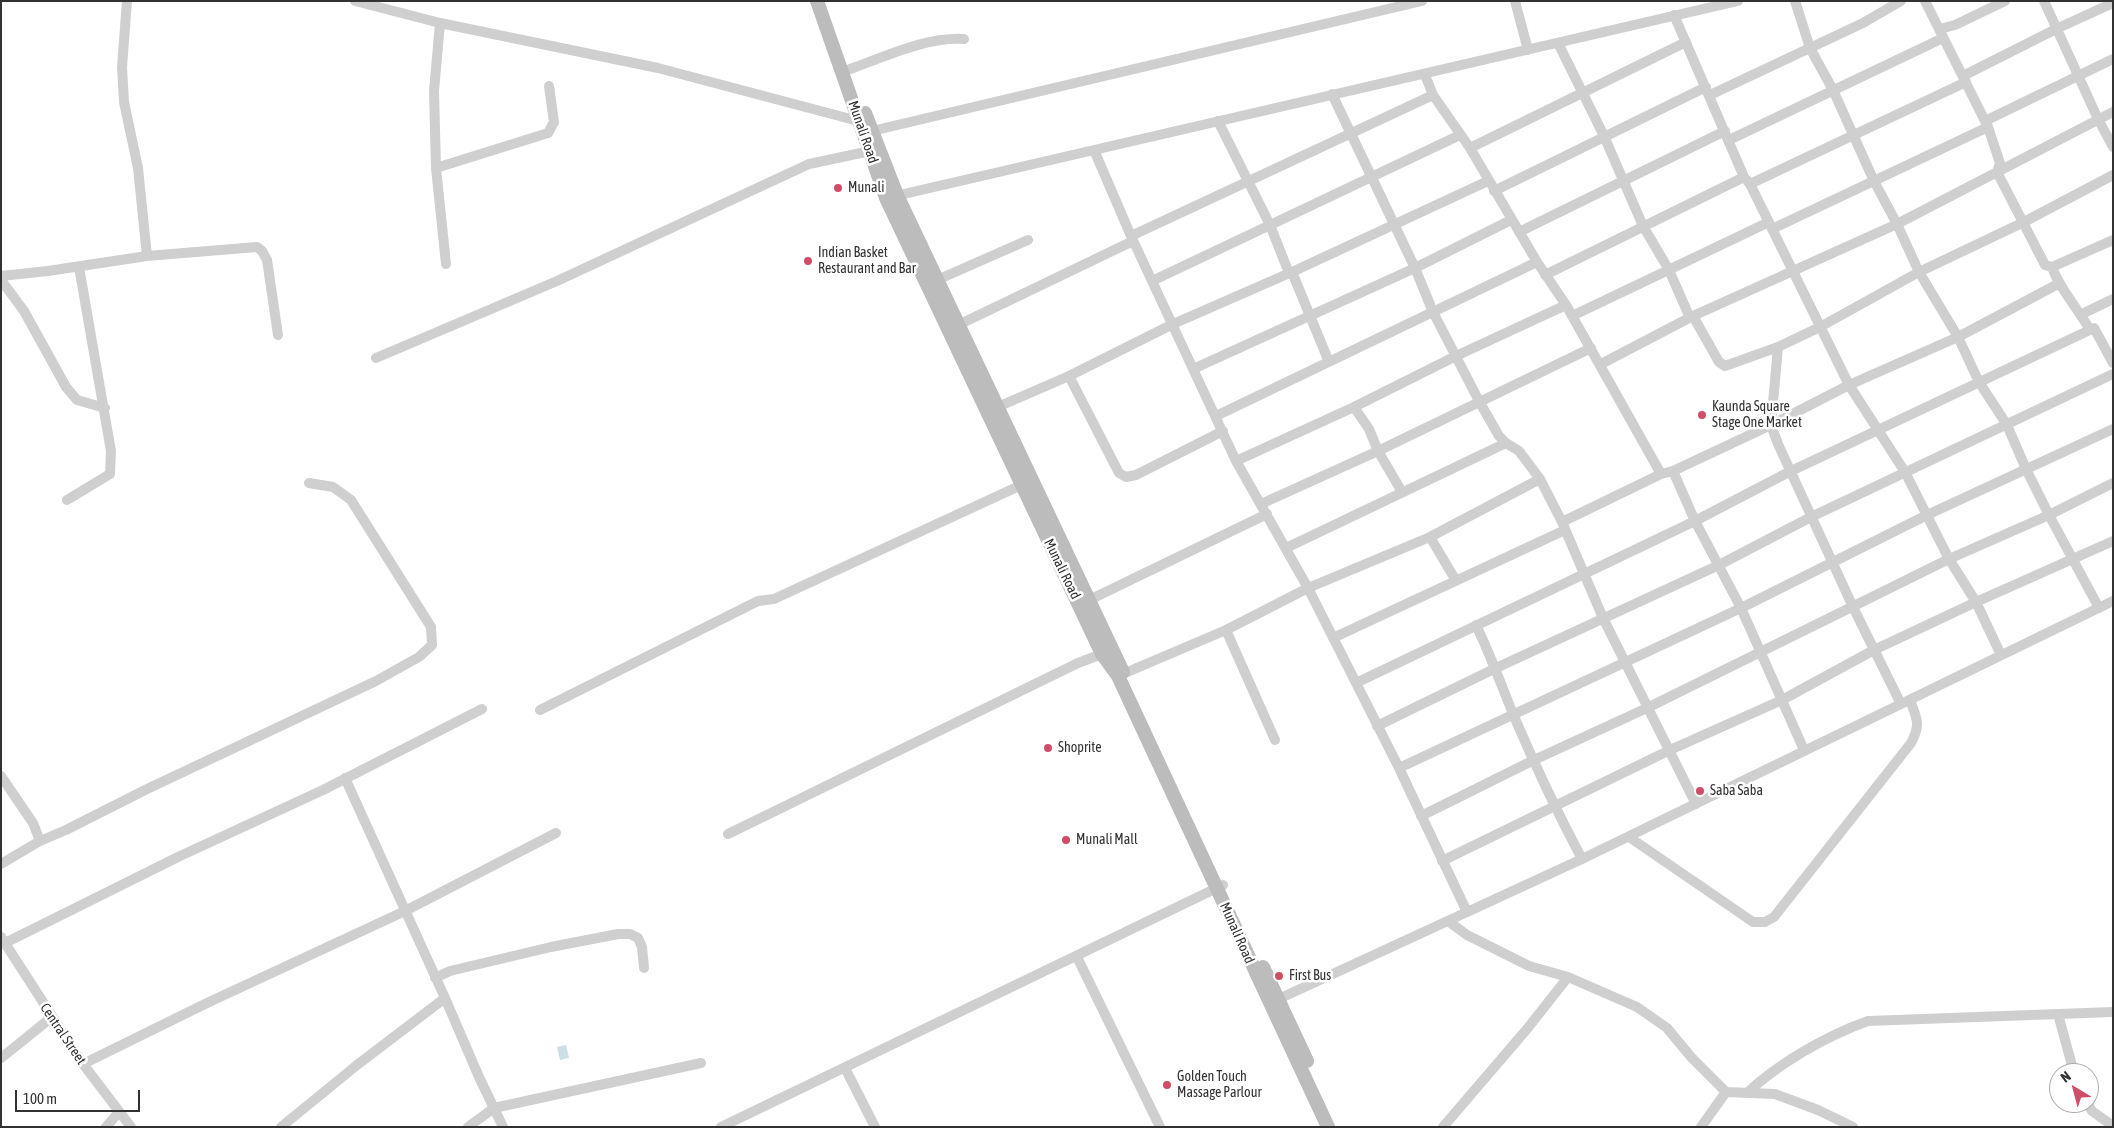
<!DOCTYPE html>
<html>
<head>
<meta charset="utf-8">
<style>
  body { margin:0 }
  #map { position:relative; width:2114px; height:1128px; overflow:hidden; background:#fff; font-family:"Asap Condensed",sans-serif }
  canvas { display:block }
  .frame { position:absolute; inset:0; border:2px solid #323232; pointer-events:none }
  .north { position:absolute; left:2049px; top:1063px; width:50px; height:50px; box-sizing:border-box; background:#fff; border:1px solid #adadad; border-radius:50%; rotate:323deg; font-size:14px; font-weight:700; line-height:20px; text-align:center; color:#323232 }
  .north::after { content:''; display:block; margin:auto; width:18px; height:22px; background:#d14c67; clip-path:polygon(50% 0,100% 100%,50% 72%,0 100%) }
  .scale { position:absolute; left:15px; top:1090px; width:125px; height:22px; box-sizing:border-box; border:2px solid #323232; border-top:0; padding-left:6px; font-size:15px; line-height:18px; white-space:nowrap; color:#323232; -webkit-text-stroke:4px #fff; paint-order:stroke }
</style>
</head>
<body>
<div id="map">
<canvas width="2114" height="1128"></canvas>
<div class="frame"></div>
<div class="north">N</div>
<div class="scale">100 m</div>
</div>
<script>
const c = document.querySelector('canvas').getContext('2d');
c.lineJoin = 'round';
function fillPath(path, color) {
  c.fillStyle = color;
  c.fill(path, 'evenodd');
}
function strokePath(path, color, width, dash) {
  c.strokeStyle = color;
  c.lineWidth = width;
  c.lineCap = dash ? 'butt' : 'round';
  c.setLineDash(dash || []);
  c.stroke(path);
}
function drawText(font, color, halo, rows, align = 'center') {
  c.font = font + ' "Asap Condensed",sans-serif';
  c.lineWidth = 5;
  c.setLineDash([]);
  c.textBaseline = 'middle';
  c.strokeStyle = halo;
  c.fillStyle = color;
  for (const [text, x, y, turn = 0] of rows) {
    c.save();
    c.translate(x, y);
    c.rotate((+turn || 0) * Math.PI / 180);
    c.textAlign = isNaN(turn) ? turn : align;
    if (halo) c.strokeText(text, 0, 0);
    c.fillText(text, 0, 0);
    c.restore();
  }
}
const water = new Path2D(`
  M566,1045l3,13 -9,2 -3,-13z`);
const street = new Path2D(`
  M355,1l85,22 218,45 204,54
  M1515,1l13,49
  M1795,1l15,47 23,42 41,91 23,43 22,48 39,65 21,45 28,43 19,44 23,46 50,93
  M1925,1l63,126 12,36 -3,9 48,93 7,2 61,-27
  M2044,1l54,118 15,28
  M1674,15l70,162 6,7 99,201 56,87 44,87 27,43 25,53
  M440,23l-6,68 2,77 112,-35 6,-11 -5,-36
  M1940,29l15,-4 50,-24
  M1558,43l46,93 39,90 26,44 21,48
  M850,69c37,-13 75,-32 114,-30
  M1425,75l8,20 37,53 67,114 29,43 95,169
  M1963,76l93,-47 57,-26
  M1332,94l83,174 18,44 46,89 20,35 7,7 13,8 21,28 22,43 41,96 93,186
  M1710,95l153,-72 38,-22
  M1218,121l52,104 19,48
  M1985,121l128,-62
  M872,131l550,-130
  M1729,140l214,-102
  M1470,148l216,-106
  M1094,150l37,86 105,225 72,127 91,180 68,144
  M436,168l10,96
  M1750,184l216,-102
  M1494,191l212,-104
  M891,197l847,-196
  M1772,229l216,-102
  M1519,232l206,-101
  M1131,236l302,-141
  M147,256l110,-9 5,4 5,9 11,75
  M2052,267c8,23 26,41 38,63
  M1292,272l37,90
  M1545,275l199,-98
  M1,276l47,-5 99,-15 -9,-88 -14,-66 -2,-35 5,-66
  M1,280l23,31 42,76 11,13 28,8
  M937,280l91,-40
  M1152,281l308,-146
  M2082,314l31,-15
  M1572,316l197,-94
  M1693,316l26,46 6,4 53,-19 42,-20 99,-55 103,-49 91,-48
  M954,327l179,-86
  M1778,347l-7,78 7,19 75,163 48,97
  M376,358l181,-77 252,-117 66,-14
  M1601,364l92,-48 204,-92 216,-112
  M1193,369l222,-101 96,-48
  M1069,376l50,97 7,4 10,-2 87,-44
  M1354,407l15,22 9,22 24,41
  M993,409l76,-33 104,-52 119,-52 196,-91
  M1216,416l321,-154
  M1236,461l118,-54 102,-51 110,-51
  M1673,471l22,50 46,87 63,142
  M67,500l43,-26 1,-23 -32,-184
  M1261,504l117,-53 213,-103
  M1562,522l99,-48 12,-3 98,-46 78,-40 109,-48 100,-53
  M1430,537l25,42
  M1286,548l220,-105
  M1083,603l184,-89
  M1476,625c14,29 25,59 37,89 21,49 44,98 69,145
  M1226,630l49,110
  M1333,638l232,-108
  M1118,676l108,-46 82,-42 122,-51 110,-58
  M1356,683l339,-162 94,-49 305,-144 19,35
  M540,710l218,-109 16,-2 254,-117
  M1377,726l119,-58 223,-103 92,-48 302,-143
  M1399,768l342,-160 186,-93 186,-86
  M1,776l32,47 7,18
  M345,778l100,220
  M1421,816l113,-56 113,-52 302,-149 100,-44 64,-32
  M728,834l350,-171 24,-9
  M1629,837l124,85h12l9,-5 137,-174c10,-19 6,-24 -1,-43
  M1442,861l228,-111 112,-50 92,-50 102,-48 137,-61
  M1,864l39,-23 26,-11 79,-40 231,-109 43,-24 13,-12 -1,-18 -80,-127 -18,-13 -24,-4
  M1448,921l19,14 62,31 39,11 69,30 30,21 24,29 35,35 49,2 43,16 35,17
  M1,937l82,127 48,63
  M5,943l173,-86 145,-67 159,-81
  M1077,957l83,170
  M435,978l15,-7 101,-24 67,-13h12l8,4 4,9 2,21
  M1272,1002l310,-143 531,-258
  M2058,1014l16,59
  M1,1058l51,-41
  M83,1064l124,-61 198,-92 151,-78
  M845,1068l30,59
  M1747,1093c32,-30 79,-57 121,-72l245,-9
  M2087,1103l5,8 21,15
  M106,1127l13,-15
  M281,1127l76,-62 88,-67 34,79 24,50
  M468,1127l26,-19 207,-45
  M721,1127l502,-242
  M1443,1127l84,-98 41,-52
  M1701,1127l25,-35`);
const secondary = new Path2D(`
  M817,1l69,197 216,456 16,22 210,451
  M865,113l32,82 226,477
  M1263,967l44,94`);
const markers = [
  [838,188,5,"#d14c67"],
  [808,261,5,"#d14c67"],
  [1702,415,5,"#d14c67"],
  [1048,748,5,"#d14c67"],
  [1700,791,5,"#d14c67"],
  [1066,840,5,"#d14c67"],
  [1279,976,5,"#d14c67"],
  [1167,1085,5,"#d14c67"]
];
const streetNames = [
  ["Munali Road",863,132,71],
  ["Munali Road",1062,569,64],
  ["Munali Road",1237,933,66],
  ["Central Street",63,1034,56]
];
const poiNames = [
  ["Munali",848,188],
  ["Indian Basket",818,253],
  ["Restaurant and Bar",818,269],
  ["Kaunda Square",1712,407],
  ["Stage One Market",1712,423],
  ["Shoprite",1058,748],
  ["Saba Saba",1710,791],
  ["Munali Mall",1076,840],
  ["First Bus",1289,976],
  ["Golden Touch",1177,1077],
  ["Massage Parlour",1177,1093]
];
fillPath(water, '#ccdfe6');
strokePath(street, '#cfcfcf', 10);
strokePath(secondary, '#bcbcbc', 14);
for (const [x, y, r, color] of markers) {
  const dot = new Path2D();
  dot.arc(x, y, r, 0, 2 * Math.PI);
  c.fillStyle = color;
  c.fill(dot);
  strokePath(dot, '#fff', 2);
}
drawText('14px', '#323232', '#fff', streetNames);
drawText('14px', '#323232', '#fff', poiNames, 'left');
</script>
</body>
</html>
